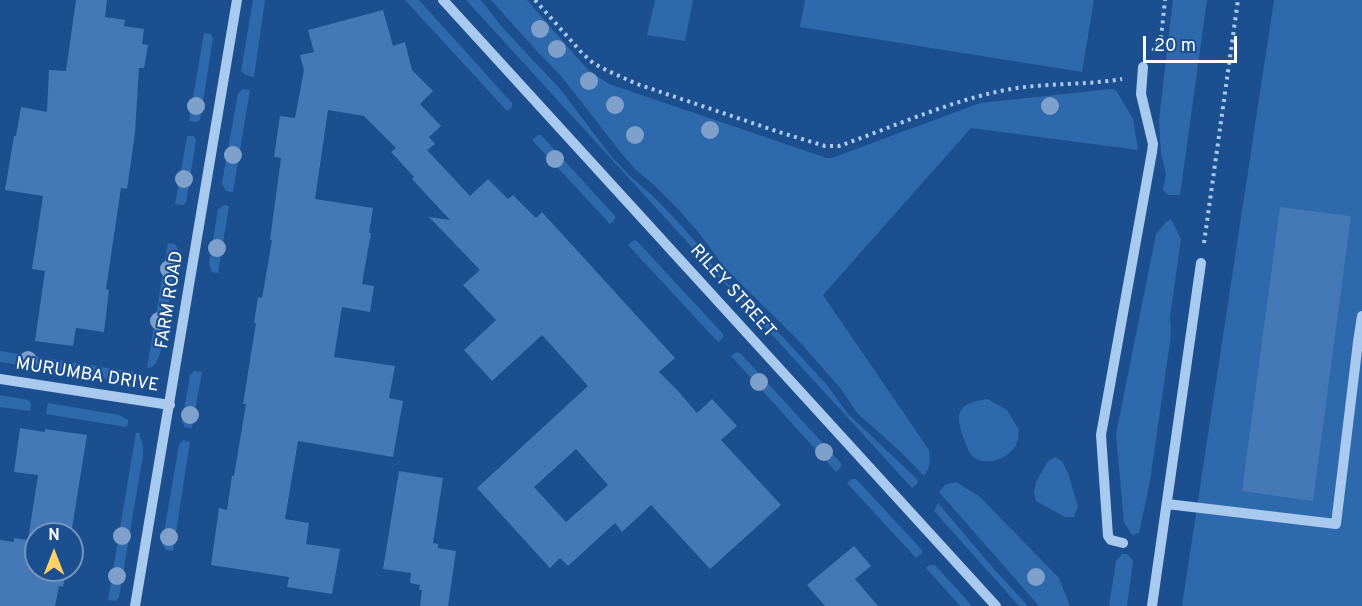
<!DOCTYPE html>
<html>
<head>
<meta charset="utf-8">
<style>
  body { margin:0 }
  #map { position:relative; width:1362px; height:606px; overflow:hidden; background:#1b4f8f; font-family:Overpass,sans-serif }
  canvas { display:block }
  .north { position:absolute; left:24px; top:522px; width:60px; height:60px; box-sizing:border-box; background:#1b4f8f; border:2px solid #7695bc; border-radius:50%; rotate:0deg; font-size:16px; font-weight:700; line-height:24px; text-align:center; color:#fff }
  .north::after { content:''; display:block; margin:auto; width:21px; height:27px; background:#ffd166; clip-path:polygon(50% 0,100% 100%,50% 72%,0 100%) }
  .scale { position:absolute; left:1143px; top:36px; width:94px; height:27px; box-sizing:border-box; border:3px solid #fff; border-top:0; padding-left:8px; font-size:18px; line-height:21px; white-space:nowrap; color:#fff; -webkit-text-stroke:4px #1b4f8f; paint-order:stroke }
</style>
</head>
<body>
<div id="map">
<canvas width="1362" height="606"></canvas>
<div class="north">N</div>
<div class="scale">20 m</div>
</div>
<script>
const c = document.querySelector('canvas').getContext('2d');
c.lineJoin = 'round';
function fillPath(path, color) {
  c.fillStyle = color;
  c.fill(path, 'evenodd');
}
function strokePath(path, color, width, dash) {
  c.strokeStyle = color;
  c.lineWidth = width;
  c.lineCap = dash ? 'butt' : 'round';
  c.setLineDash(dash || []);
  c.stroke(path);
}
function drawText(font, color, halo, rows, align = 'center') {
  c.font = font + ' Overpass,sans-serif';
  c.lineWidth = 4.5;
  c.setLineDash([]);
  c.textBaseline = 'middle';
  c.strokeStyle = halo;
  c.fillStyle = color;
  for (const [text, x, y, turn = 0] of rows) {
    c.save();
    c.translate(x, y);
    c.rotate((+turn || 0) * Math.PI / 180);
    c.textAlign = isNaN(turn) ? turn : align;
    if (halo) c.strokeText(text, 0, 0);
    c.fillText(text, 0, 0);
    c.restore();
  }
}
const green = new Path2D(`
  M253,0h12l-11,77 -9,-2 -4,-4z
  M405,0h14l93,103v4l-5,4z
  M466,0h15l21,27 59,63 50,66 19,20 26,23 24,25 25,29 8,14 21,24 49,46 44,48 21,29 68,64 2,5 -6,5z
  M491,0h36l60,69 22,15 218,74h5l148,-55 131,-14 5,1 17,29 5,31 -167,-22 -148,167 106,155c1,10 2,17 -5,26l-21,-22 -46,-41 -16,-24 -43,-49 -73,-72 -26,-35 -21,-24 -23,-23 -19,-16 -14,-16 -61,-78 -26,-27z
  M655,0h38l-8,41 -38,-6z
  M805,0h289l-12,72 -282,-45z
  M1173,0h34l-27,195h-12l-5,-5 3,-16 -5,-20 -2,-34z
  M1274,0h88v606h-180z
  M204,33l7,1 2,5 -13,81 -4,2 -7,-1z
  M243,89l7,1 -17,102 -7,-1 -4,-8 16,-90z
  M538,135h3l74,81v3l-5,5 -78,-84z
  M187,136h7l2,4 -10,63 -3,2 -8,-1z
  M224,205l5,1 -11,67 -6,-1 -3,-8 9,-55z
  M1171,219l10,20 -11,78 1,18 -21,146 -11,52 -7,2 -8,-13 -8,-88 40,-200 10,-12z
  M634,240l3,1 86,93v4l-5,4 -90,-97z
  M168,243l7,1 3,6 -18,104 -4,9 -4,4 -5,1z
  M0,351l134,21 5,5 -17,4 -122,-19z
  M736,352l4,1 101,110v4l-5,5 -105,-116z
  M194,371l8,1 -10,56 -7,-1 -3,-5 8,-47z
  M0,395l28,5 3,4 -1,7 -30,-4z
  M988,399l19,11 12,20c-1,6 -1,14 -5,18 -8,11 -25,17 -38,11 -7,-5 -9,-12 -12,-20 -10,-27 -6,-36 24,-40z
  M48,403l71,12 9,5v4l-2,3 -80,-13z
  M136,433h3l4,14v8l-24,142 -3,4 -8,-1z
  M183,440l7,2 -17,109 -7,-1 -4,-6 17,-99z
  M1055,457l7,4 6,12 10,33 -4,11h-9l-29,-16 -2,-9 2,-10 11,-20z
  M852,479h4l66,71v3l-6,5 -69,-75z
  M956,482l23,14 80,82 11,28h-31l-100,-114 6,-7z
  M938,503l56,66 34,37h-9l-85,-95z
  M1122,554h5l6,7 -6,45h-18l7,-45z
  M929,565h6l37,41h-12l-34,-38z`);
const building = new Path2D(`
  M76,0h31l-2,17 20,3 -1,6 20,3 -2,15 6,1 -4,23h-5l-4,65 -8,56 -6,-1 -15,101 3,1 -5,42 -28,-4 -3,18 -38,-5 10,-70 -13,-2 11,-73 -38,-6 9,-54h2l5,-29 26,5 2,-42 17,1z
  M383,10l10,36 12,-4 7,28 21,21 -13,13 21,22 -12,11 6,7 -8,6 43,46 18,-17 20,20 5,-4 23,23 6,-6 133,146 -16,14 19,19 19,22 15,-14 25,27 -16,14 60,65 -71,64 -59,-64 -29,27 -7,-9 -47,43 -8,-8 -10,10 -73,-80 111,-102 -46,-51 -50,46 -28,-31 32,-30 -33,-35 17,-15 -51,-53 21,3 -38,-41 2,-2 -23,-25 5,-4 -32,-32 -36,-6 -13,89 58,9 -4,25h2l-9,51 12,2 -4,26 -28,-5 -8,50 61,9 -6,32 14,3 -10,56 -95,-16 -13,78 24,4 -3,21 34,5 -8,45 -45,-7 2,-10 -78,-12 8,-57 8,2 5,-34h2l12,-72h-3l13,-81h-2l4,-26 4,1 10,-58h-2l11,-82 -7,-1 6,-41 15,2 9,-48 -4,-15 14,-3 -6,-22zM576,449l32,36 -42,37 -32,-35z
  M1280,207l71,9 -38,285 -71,-10z
  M20,428l25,4v-3l42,6 -16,99h-35v36h30l-3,17 -4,-1 -4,20h-55v-66l14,2v-4l14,2 10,-65 -24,-3z
  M399,471l44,7 -10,65 5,1v4l18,3 -8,55h-28l2,-16h-3l1,-5 -10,-2 1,-10 -28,-4z
  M854,546l17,20 -16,13 23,27h-53l-18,-21z`);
const path = new Path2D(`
  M535,0l47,53 11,10 13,7 31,14 142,48 46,14h14c57,-20 119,-49 178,-58 35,-5 71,-3 105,-9
  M1153,51l8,-13 4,-38
  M1204,243l34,-243`);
const minor = new Path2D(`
  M443,0l553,606
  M0,379l170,26
  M1167,504l169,20 22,-182 4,-26
  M1123,543l-12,-3 -3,-4 -7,-101 51,-283 1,-8 -12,-50 2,-27
  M135,606l102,-606
  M1152,606l49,-343`);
const trees = [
  [540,29],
  [557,49],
  [589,81],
  [615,105],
  [196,106],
  [1050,106],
  [710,130],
  [635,135],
  [233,155],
  [555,159],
  [184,179],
  [217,248],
  [169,269],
  [159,321],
  [28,360],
  [759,382],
  [190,415],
  [824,452],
  [122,536],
  [169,537],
  [117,576],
  [1036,577]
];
const streetNames = [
  ["RILEY STREET",732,292,48],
  ["FARM ROAD",171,300,-81],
  ["MURUMBA DRIVE",87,376,9]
];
fillPath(green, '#2e69ad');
fillPath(building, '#4478b7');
strokePath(path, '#a9c9ee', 4, [3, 4.5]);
strokePath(minor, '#a9c9ee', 10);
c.fillStyle = '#7ea0ca';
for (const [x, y] of trees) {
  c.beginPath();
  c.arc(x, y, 9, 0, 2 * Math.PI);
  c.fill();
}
drawText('18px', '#fff', '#1b4f8f', streetNames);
</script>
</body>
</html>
